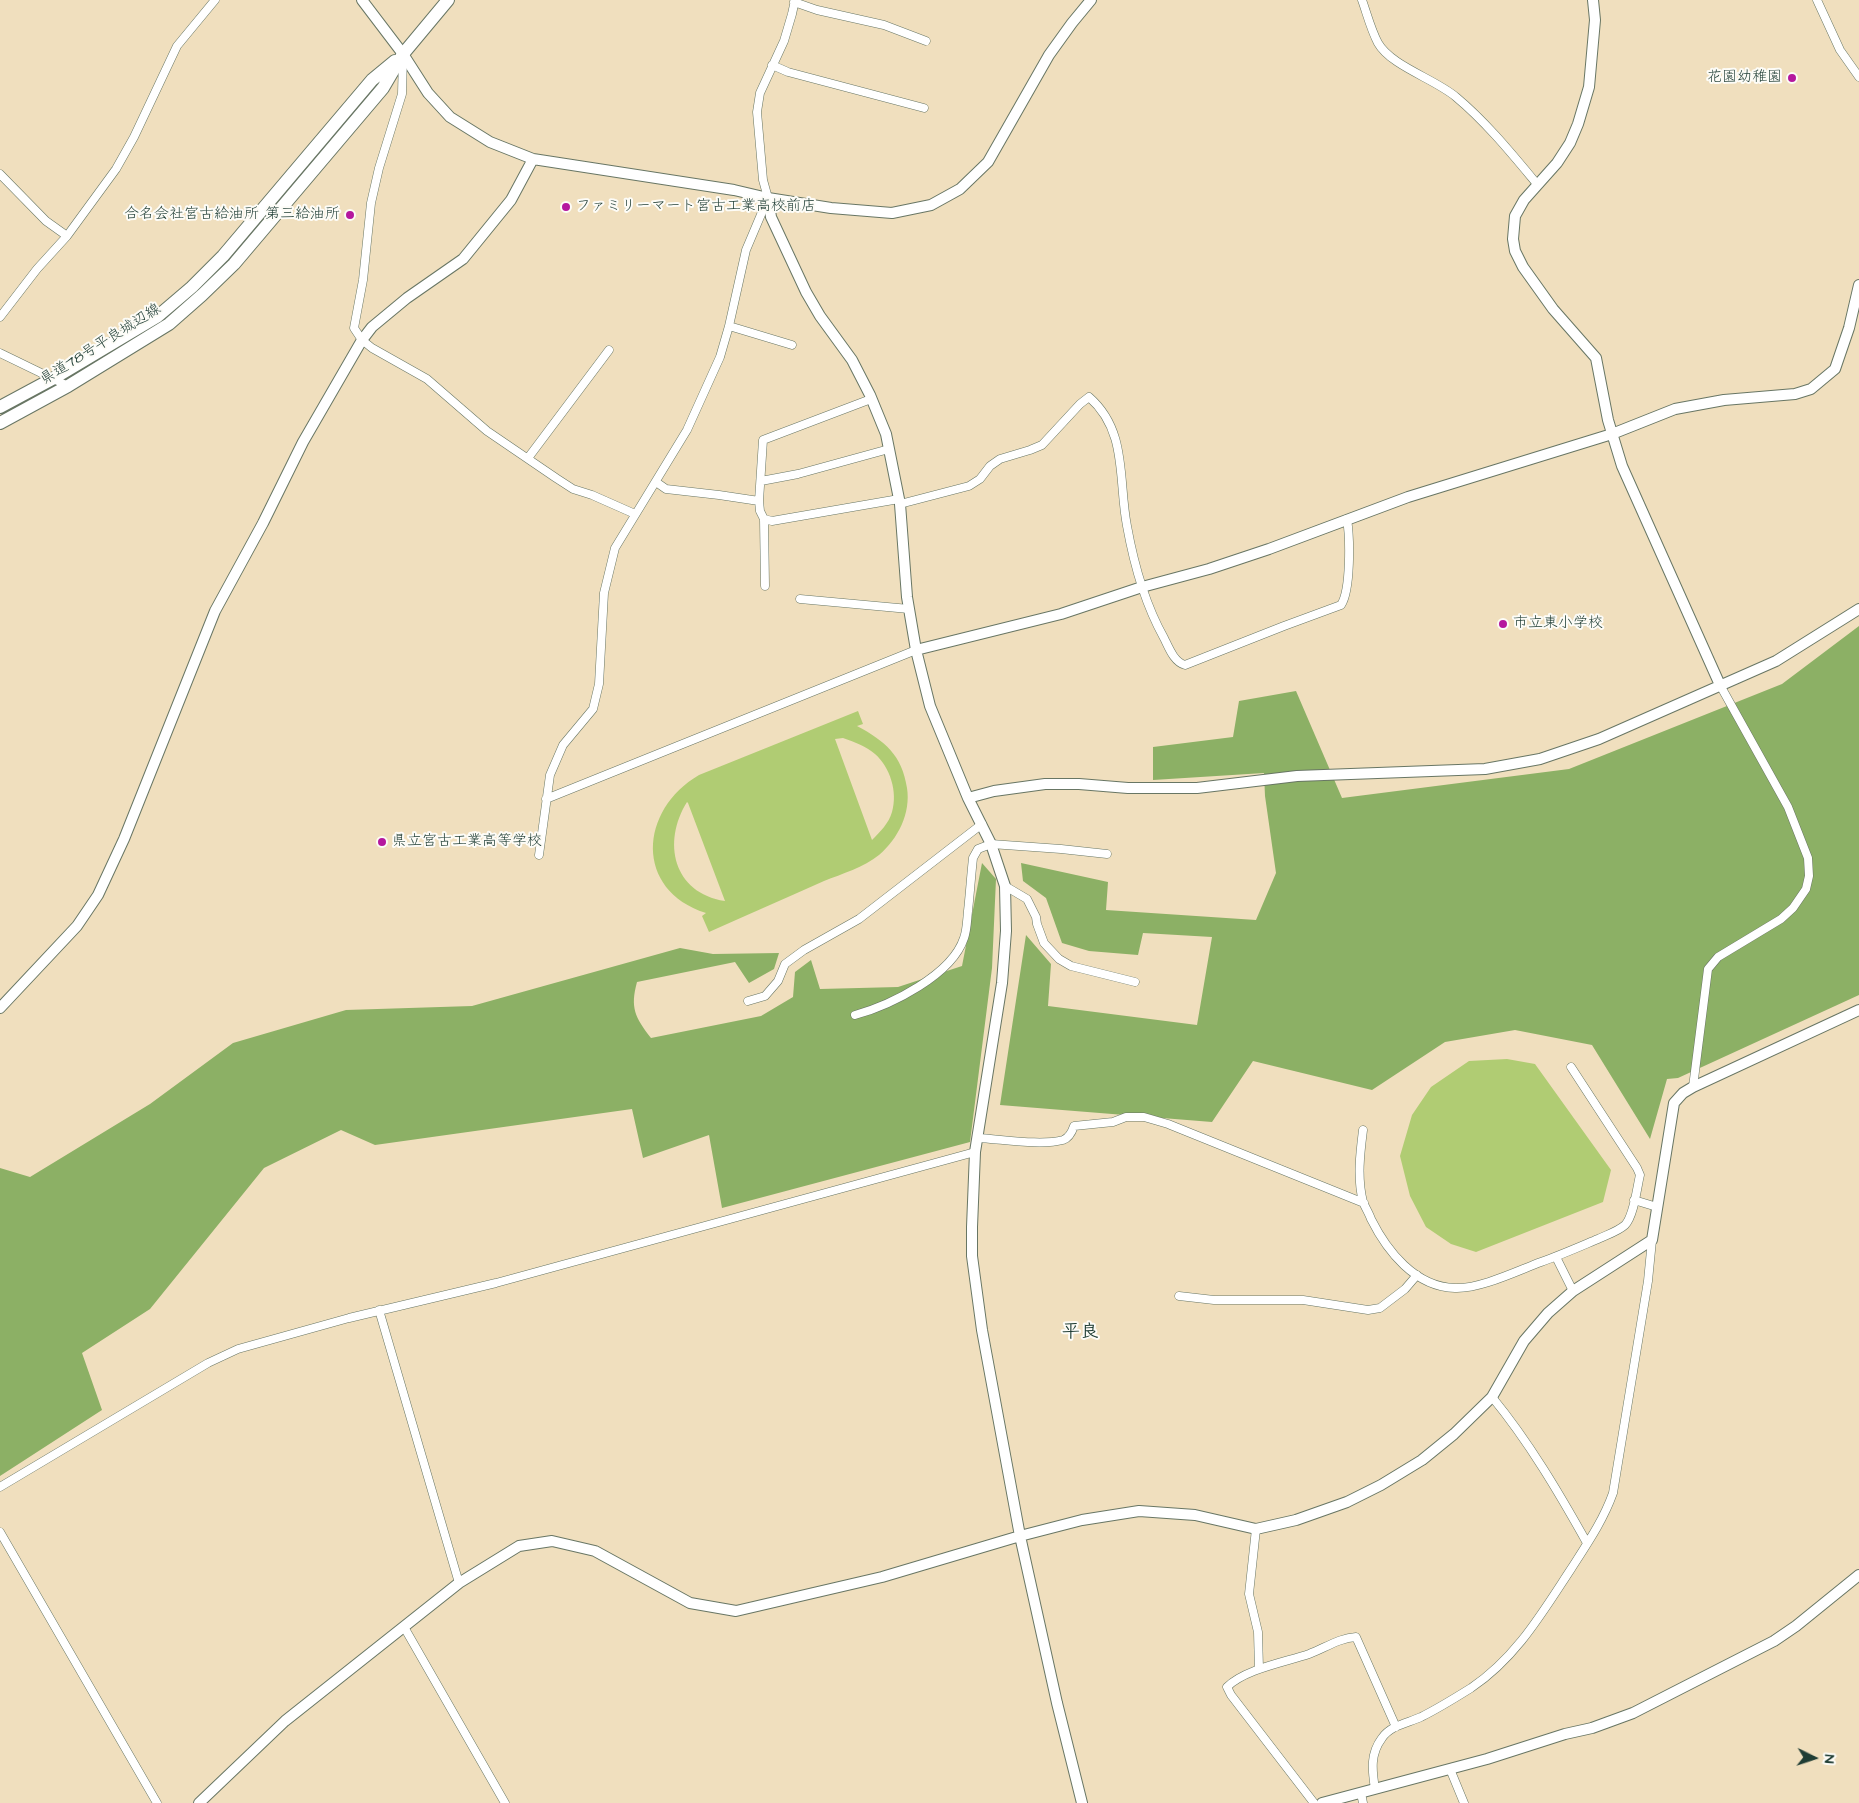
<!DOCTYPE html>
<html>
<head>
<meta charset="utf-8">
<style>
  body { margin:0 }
  #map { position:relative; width:1859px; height:1803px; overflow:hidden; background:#f0dfbe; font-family:"Architects Daughter",sans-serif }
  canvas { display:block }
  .north { position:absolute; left:1789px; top:1733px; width:50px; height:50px; -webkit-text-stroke:4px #fdfcf7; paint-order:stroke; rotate:94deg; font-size:14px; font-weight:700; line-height:20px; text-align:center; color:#1f3d34 }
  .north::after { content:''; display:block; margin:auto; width:18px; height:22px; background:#1f3d34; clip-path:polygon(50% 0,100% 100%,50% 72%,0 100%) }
</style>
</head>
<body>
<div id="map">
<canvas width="1859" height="1803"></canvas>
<div class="north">N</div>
</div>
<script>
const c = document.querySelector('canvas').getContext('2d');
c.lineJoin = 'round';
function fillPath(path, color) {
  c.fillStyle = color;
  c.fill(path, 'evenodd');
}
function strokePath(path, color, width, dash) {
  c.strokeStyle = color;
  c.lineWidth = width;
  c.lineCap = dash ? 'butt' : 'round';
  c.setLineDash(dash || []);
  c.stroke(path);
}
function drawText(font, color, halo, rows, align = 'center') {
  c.font = font + ' "Architects Daughter","Klee One",sans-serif';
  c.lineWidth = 4;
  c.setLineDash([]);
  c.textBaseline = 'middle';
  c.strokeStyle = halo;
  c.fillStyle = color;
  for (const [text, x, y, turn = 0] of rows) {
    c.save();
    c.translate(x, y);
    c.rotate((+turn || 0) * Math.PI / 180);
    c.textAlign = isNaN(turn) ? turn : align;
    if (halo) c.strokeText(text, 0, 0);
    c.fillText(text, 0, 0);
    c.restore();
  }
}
const green = new Path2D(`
  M858,711l5,13 -6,2c28,15 45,29 50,62 4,25 -9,51 -28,67 -15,12 -37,19 -55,26 -38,17 -77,34 -115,51l-7,-16 4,-3c-72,-23 -67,-103 -7,-138zM843,738c11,4 23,8 32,16 15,13 23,38 17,58 -3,11 -12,20 -20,28l-37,-101zM687,802l1,1 37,98c-52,-8 -63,-59 -38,-99z
  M1507,1059l28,5 76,106 -8,32 -127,50 -25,-8 -25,-17 -16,-31 -10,-40 12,-41 19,-28 38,-26z`);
const forest = new Path2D(`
  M1859,626v369l-181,83 -11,1 -17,60 -58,-94 -77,-15 -70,12 -73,48 -119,-29 -41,61 -212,-17 26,-170 25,29 -3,42 149,19 15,-88 -69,-4 -5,22 -49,-4 -27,-8 -16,-45 -23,-17 -2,-18 87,19 -2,28 150,10 20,-47 -11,-77 -1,-23 -111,7v-33l80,-10 6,-36 57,-10 46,107 227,-29 213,-85z
  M982,863l14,16 -4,89 -22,174 -248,66 -13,-73 -66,23 -11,-49 -257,36 -34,-15 -77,38 -114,141 -68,44 20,57 -102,66v-308l30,9 120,-73 83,-61 113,-33 126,-4 208,-58 33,6 66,-1 -5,16 -25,14 -14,-21 -98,20c-7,26 -2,35 14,56l110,-22 32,-19 2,-25 16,-12 9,29 78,-2 64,-21z`);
const minor = new Path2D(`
  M1362,0c5,14 9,30 16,43 13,23 57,36 78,54 30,25 56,57 81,87
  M1817,0l23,50 19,27
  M794,2l23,8 67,15 42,16
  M403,56l-1,38 -23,74 -8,35 -8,77 -9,48 8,12 10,8 55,31 60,52 69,47 17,11 19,6 43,19
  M772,65l16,7 136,36
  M0,174l46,47 21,15
  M0,317l37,-48 30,-33 49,-67 18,-32 43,-91 38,-46
  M729,326l63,19
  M0,353l68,33
  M528,458l81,-108
  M761,481l37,-7 91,-25
  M656,482l10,7 53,6 40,6
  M900,504l69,-18 11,-7 10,-13 10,-7 30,-9 12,-5 38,-41 9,-7c39,34 29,83 38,129 7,39 18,78 37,112 5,10 10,24 21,27l99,-39 57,-21c10,-15 9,-67 6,-86
  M764,519l8,2 127,-22
  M765,586l-1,-67 -4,-8 -1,-10 4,-61 108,-41
  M800,599l109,10
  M546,799l370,-149
  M539,855l11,-80 13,-30 30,-36 6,-25 5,-91 11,-45 72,-118 33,-73 9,-31 17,-76 22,-52 -5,-18 -6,-68 3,-19 24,-52 8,-27 3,-14
  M1005,886l22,13 9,18 1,7 7,19 15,16 12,7 64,16
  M748,1001l17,-5 13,-15 7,-17 19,-14 55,-31 123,-95
  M855,1015c36,-10 97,-40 109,-77 3,-8 3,-18 4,-27 2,-18 3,-35 5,-53l5,-9 13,-5 70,5 46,5
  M1693,1087l15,-118 10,-12 63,-38 12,-11 13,-19 3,-13 -1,-18 -20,-51 -68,-122
  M1363,1130c-3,24 -6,48 0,72 2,5 6,11 8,17 16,32 44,68 84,69 25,1 62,-17 86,-26 20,-7 38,-15 57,-23 8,-4 19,-7 27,-14 9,-9 12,-38 15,-50l-3,-7 -66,-101
  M977,1138c24,1 64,8 86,2 6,-2 9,-8 11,-14l39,-4 13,-5h18l24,7 196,79
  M1634,1200l23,7
  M1556,1257l17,34
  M1179,1296l35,4h89l65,10 12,-2 25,-19 12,-14
  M379,1310l80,273
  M1492,1397c37,45 67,96 95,146
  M0,1487l208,-124 30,-14 111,-31 147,-35 479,-131
  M1256,1529l-7,65 9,38 1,37
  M0,1532l157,271
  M404,1627l101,176
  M1450,1769l14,34
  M1375,1789c-3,-19 -5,-35 7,-51 9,-13 26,-15 39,-21 18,-9 34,-19 50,-29 45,-30 71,-75 100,-119 16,-25 32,-48 42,-76l35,-212 4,-41
  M1361,1793l2,10
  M1314,1803l-83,-108 -4,-8c18,-18 59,-25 82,-33 16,-6 30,-16 47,-17l40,90`);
const tertiary = new Path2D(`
  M362,0l41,54 25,39 22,24 40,25 43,17 201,31 34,8 63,10 61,5 39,-8 29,-16 28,-27 61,-107 23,-32 19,-23
  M1593,0l2,20 -6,67 -11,37 -8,19 -13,20 -33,37 -9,16 -2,23 2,12 8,16 30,42 43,49 12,62 14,46 98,219
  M768,198l3,19 35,75 14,24 32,44 18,35 16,39 14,70 7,93 9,53 14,56 38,92 23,46 14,42 1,45 -4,52 -27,169 -3,75v29l10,74 38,206 37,167 25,100
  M916,650l145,-36 81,-27 67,-18 60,-20 139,-52 204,-63 63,-25 49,-9 71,-6 16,-5 24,-20 14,-41 10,-43
  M968,798l26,-7 51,-7h34l49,4h69l100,-12 188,-7 55,-10 59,-20 177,-78 83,-52
  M0,1008l77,-82 21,-31 26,-56 91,-228 48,-88 40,-81 59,-102 10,-13 35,-29 56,-39 48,-59 22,-41
  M199,1803l86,-82 174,-138 60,-37 33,-5 43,10 95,52 46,8 146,-34 138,-41 62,-16 57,-9 56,4 61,14 40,-9 51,-18 34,-17 41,-25 32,-26 38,-37 32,-56 24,-28 25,-22 79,-51 22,-137 9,-10 10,-6 166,-77
  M1322,1803l165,-44 78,-25 27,-6 41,-15 141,-72 22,-15 63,-51`);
const primary = new Path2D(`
  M0,407l54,-29 104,-62 34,-29 31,-31 149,-176 23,-19
  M0,423l68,-37 101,-62 33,-29 32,-31 149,-176 20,-34 45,-54`);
const markers = [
  [1792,78,5,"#b5179e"],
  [566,207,5,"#b5179e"],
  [350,215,5,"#b5179e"],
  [1503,624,5,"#b5179e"],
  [382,842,5,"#b5179e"]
];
const poiNames = [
  ["花園幼稚園",1782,78,"right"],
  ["ファミリーマート宮古工業高校前店",576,207],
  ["合名会社宮古給油所 第三給油所",340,215,"right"],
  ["市立東小学校",1513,624],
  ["県立宮古工業高等学校",392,842]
];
const streetNames = [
  ["県道78号平良城辺線",101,345,-32]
];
const quarterNames = [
  ["平良",1080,1333]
];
fillPath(green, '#b0cc73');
fillPath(forest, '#8cb065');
strokePath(minor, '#687664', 9);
strokePath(tertiary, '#687664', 12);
strokePath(primary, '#687664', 14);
strokePath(minor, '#fff', 8);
strokePath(tertiary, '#fff', 10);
strokePath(primary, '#fff', 12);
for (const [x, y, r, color] of markers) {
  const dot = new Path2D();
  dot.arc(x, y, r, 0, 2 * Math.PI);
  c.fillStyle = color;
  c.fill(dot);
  strokePath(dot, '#fdfcf7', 2);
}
drawText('15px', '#1f3d34', '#fdfcf7', poiNames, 'left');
drawText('15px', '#1f3d34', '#fdfcf7', streetNames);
drawText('bold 18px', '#1f3d34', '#fdfcf7', quarterNames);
</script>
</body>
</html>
